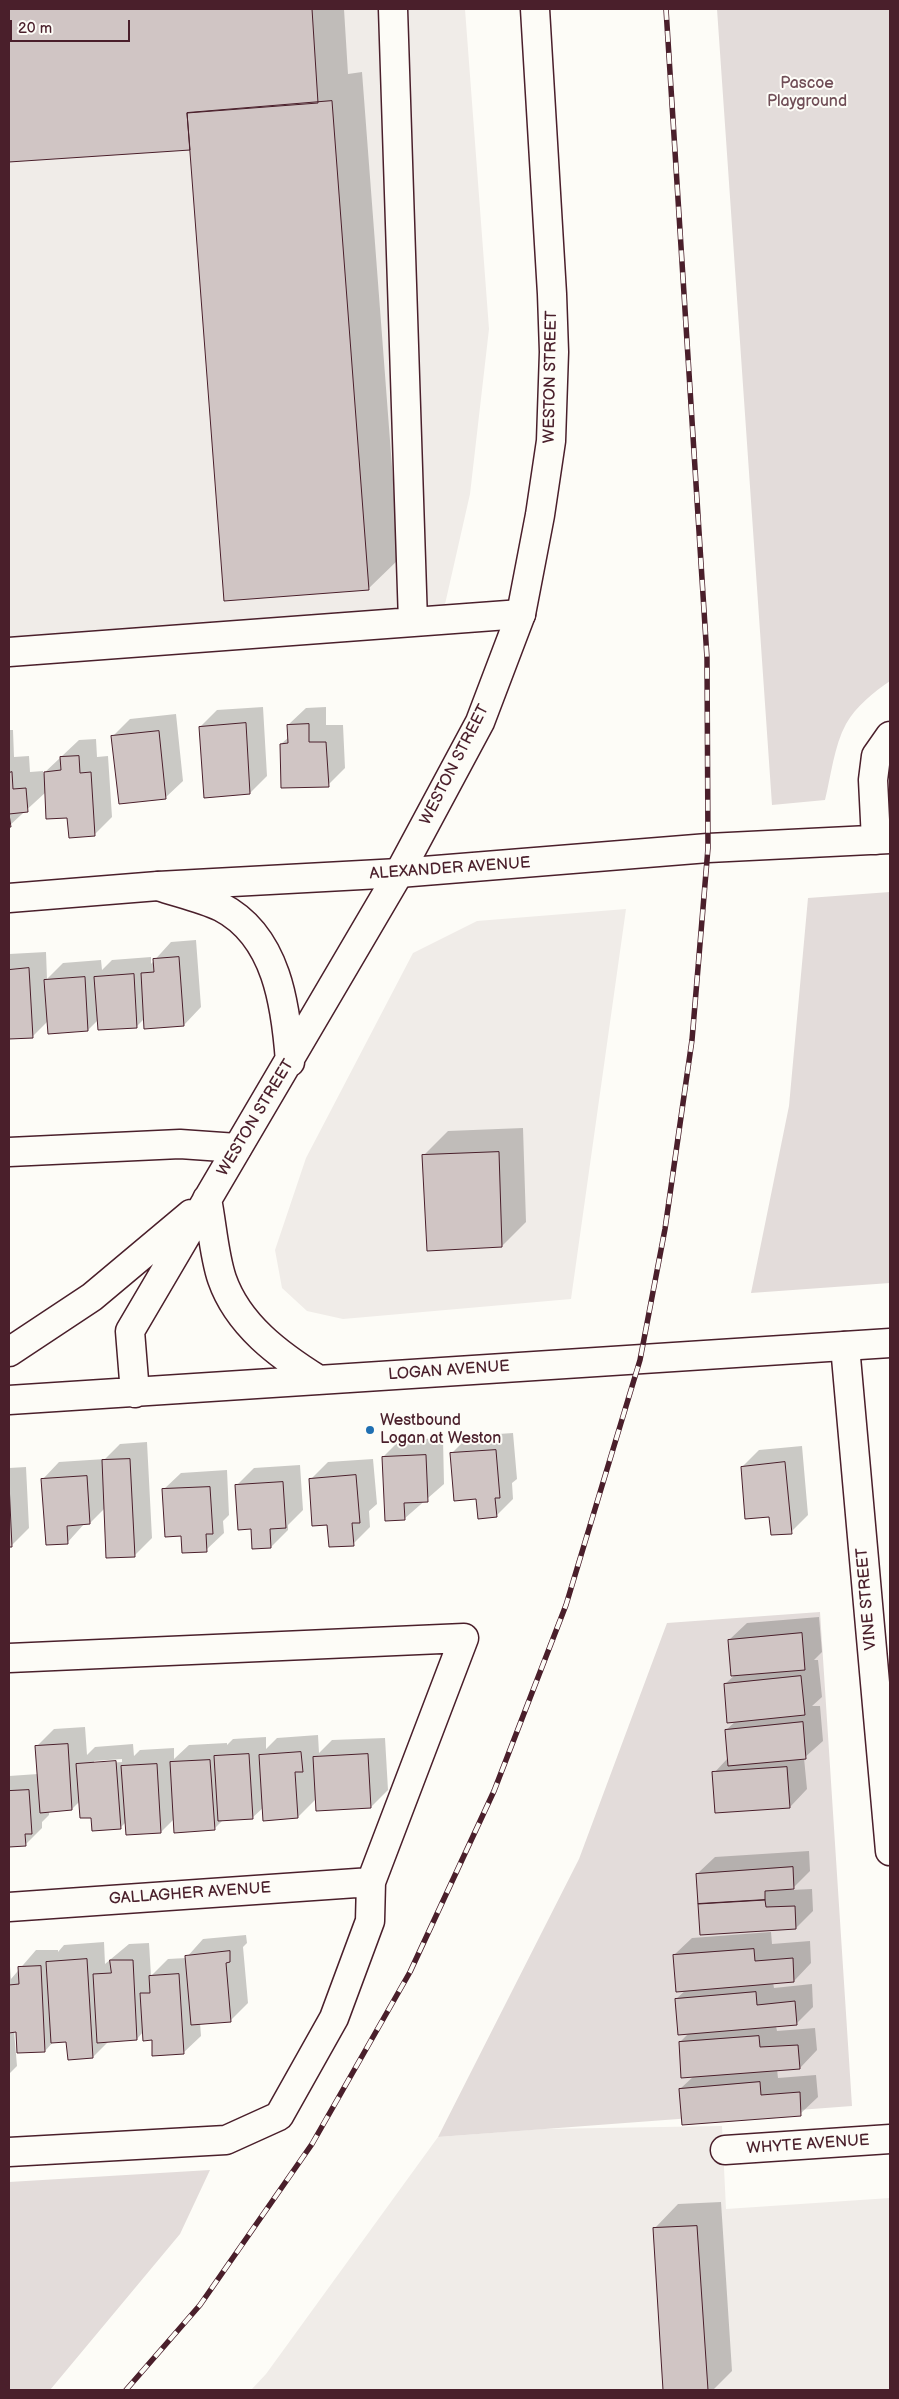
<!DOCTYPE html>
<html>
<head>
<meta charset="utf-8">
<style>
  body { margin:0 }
  #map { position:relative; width:899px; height:2399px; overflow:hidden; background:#fdfcf7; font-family:"Balsamiq Sans",sans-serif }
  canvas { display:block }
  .frame { position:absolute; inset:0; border:10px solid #4a1f2b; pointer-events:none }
  .scale { position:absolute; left:10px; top:20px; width:120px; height:22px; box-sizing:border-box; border:2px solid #4a1f2b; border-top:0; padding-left:6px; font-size:15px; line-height:18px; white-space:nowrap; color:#4a1f2b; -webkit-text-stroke:4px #fdfcf7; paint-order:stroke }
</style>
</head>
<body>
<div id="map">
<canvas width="899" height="2399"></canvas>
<div class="frame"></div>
<div class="scale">20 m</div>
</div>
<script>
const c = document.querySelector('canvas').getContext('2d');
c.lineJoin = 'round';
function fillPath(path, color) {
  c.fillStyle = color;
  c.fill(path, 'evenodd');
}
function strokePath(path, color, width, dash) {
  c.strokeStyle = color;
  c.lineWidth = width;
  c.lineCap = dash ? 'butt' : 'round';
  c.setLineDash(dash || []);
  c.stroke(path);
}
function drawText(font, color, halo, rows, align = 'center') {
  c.font = font + ' "Balsamiq Sans",sans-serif';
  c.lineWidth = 4;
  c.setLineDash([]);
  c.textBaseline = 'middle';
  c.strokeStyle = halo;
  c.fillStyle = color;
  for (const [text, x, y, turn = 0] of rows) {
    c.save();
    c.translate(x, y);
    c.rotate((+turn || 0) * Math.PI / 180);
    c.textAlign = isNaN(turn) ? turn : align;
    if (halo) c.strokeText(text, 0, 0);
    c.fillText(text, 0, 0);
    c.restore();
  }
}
const built = new Path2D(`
  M9,9h456l24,320 -19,165 -27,119 -434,28z
  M626,909l-55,390 -228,20 -36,-8 -25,-23 -7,-38 31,-92 107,-205 64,-32z
  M722,2126l4,83 164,-11v192h-639l15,-16 172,-237 104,-8z`);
const green = new Path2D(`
  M717,9h173v672c-16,11 -34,25 -44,43 -12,22 -15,52 -21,76l-53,5z
  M890,892v391l-139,10 38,-187 19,-208z
  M820,1612l32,494 -414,31 141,-278 88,-236z
  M210,2170l-30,64 -130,156h-41v-208z`);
const shadow = new Path2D(`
  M9,9h335l4,65 14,-2 37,487 -31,30 -177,-441 -182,13z
  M263,707l4,69 -17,17 -50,-66 17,-17z
  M326,707v18h17l2,43 -17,17 -47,-41 8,-7 -1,-12 18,-17z
  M176,714l7,67 -18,17 -52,-62 17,-17z
  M9,730h4l1,27 15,-1 1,16 13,-1v3l36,-34 17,-1 1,18 11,-1 4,61 -18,18 -25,-19 -23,-24 -37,34z
  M196,940l5,67 -17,18 -39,-7 -8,8 -39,-6 -10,10 -39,-10 -17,17 -23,1v-84l37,-2 1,27 16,-16 38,-3 1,10 10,-10 39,-3v7l20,-22z
  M523,1128l3,94 -24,24 -78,-91 24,-24z
  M513,1433l4,46 -5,4 1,16 -17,17 -19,-19 -25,-44 17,-17z
  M443,1438l1,46 -40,35 -21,-62 17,-17z
  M147,1442l5,96 -18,18 -29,-48 -15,15h-5l-18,20 -25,-63 17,-18 46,-3 15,-15z
  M802,1446l6,69 -17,17 -21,-17 -28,-48 17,-17z
  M373,1459l4,45 -8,7 1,16 -17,17 -24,-20 -18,-45 17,-17z
  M300,1465l3,45 -15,15v5l-17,17 -19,-19 -16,-42 18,-18z
  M26,1467l3,61 -17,17 -3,1v-78z
  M227,1470l2,45 -6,6 1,12 -18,17 -43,-60 18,-17z
  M819,1617l3,35 -8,8h4l4,37 -10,9h8l3,35 -19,17 3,31 -17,18 -76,-34 14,-15 -2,-28 10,-9 -11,-37 10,-9 -6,-35 18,-17z
  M85,1727l2,28 8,-8 38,-3 1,12 6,-6 34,-2v11l15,-14 38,-2v2l6,-6 33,-2v12l11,-11 41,-3 1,18 13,-13 53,-2 3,52 -17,17 -54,-9 -19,19 -34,-10 -12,11 -29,2 -9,9 -39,-11 -14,14 -35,-10 -6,6 -28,-12 -12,-15 -8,8 -23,2v4l-7,7v6l-17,17 -16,1v-70l29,-2 -1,-28 17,-17zM122,1759v3l-28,2v-3z
  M809,1851l1,20 -19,19 21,-1 1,22 -17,17 -99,-54 18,-17z
  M771,1932l1,12 38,-3 1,22 -17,18 -21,1 1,6 38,-4 1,23 -17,17 -20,2 1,5 38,-3 2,22 -17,18 -23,1 1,9 38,-3 2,22 -18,17 -120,-25 14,-13 -14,-34 10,-10 -14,-33 10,-9 -12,-35 18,-17z
  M246,1935l1,8 -4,4 5,56 -17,17 -31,3 1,13 -18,17 -40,-21 -6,7 -28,2 -16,16 -25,-17 -14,1 -9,10 -28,-20h-3l3,35 -8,8v-120l2,25 25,-29h22v2l6,-7 40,-3 1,22 24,-20 20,-1 2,33 17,-17 18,-1 17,-19z
  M721,2202l11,169 -19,19h-49l-10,-161 24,-25z`);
const building = new Path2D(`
  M9,9h303l6,94 -131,10 3,37 -181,12z
  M332,101l37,489 -145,11 -37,-488z
  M246,723l4,71 -46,4 -5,-71z
  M309,724v18h17l3,45 -48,1 -1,-44 8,-1 -1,-18z
  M159,731l7,68 -47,5 -8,-68z
  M79,756l1,17 11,-1 4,64 -26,2 -2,-20 -21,1 -2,-47 17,-2 -1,-13z
  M12,772l1,17 13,-1 2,24 -19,2 2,13h-2v-54z
  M179,957l5,69 -40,3 -3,-56 13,-1 -1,-13z
  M29,968l4,70 -24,1v-69z
  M134,974l3,54 -39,2 -4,-53z
  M85,977l3,54 -40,3 -4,-54z
  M499,1152l3,95 -75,4 -5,-96z
  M496,1450l4,48h-5l2,19 -19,2 -2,-20 -22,2 -4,-48z
  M426,1455l2,47 -24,1 1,17 -20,1 -3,-64z
  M130,1459l5,98 -29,1 -4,-98z
  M785,1462l7,72 -21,1 -2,-18 -24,2 -4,-52z
  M356,1475l4,48h-8l2,23 -25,1 -2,-22 -15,1 -3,-47z
  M87,1476l3,48 -23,2 1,18 -22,1 -5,-66z
  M283,1482l3,46 -16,1 1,19 -19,1 -1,-20 -13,1 -3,-45z
  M9,1483l3,64h-3z
  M210,1487l3,47h-7l1,18 -25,1 -1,-17 -16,1 -3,-48z
  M802,1633l3,37 -74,6 -3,-36z
  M801,1676l4,39 -78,8 -3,-39z
  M803,1722l3,37 -78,7 -3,-36z
  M68,1744l4,66 -32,3 -5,-67z
  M301,1752l2,20h-8l3,46 -35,3 -4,-66z
  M249,1754l4,65 -35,2 -4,-65z
  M368,1754l3,54 -55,3 -3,-54z
  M210,1760l5,70 -41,3 -4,-71z
  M116,1761l5,68 -29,2 -1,-13h-11l-4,-54z
  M157,1764l4,69 -35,2 -5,-69z
  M787,1767l3,41 -75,5 -3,-41z
  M29,1790l3,44h-7l1,12 -17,1v-56z
  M793,1867l1,22 -29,2v9l-67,4 -2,-30z
  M765,1900l1,7 29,-1 1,23 -96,6 -2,-31z
  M754,1949l1,12 38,-3 1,24 -118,10 -3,-37z
  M230,1951v11l-4,1 5,59 -40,3 -6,-69z
  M87,1959l6,99 -25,2 -2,-18 -15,1 -5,-81z
  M110,1960h23l4,80 -40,3 -4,-69 18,-1z
  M41,1966l4,86 -28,1 -1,-21 -7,1v-48l10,-1 -1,-17z
  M179,1974l5,80 -32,2v-16l-9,1 -3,-48h10l-1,-17z
  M756,1992l1,13 38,-4 2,24 -119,10 -3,-36z
  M759,2036l1,11 38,-2 2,24 -119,9 -2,-36z
  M760,2082l1,13 39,-3 1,24 -119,9 -3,-36z
  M697,2226l11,164h-45l-10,-162z`);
const minor = new Path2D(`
  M393,9l20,613
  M9,652l512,-38
  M876,840l-3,-60 3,-24 14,-20
  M9,898l149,-12 241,-13 309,-25 182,-9
  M9,1152l171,-8 57,4
  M845,1346l45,505
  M9,1658l455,-20 -93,244 -1,39 -36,97 -55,98 -53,24 -217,12
  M9,1907l362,-25
  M725,2150l165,-11`);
const major = new Path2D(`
  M158,886c21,7 44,12 63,21 56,29 65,99 69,155
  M207,1199c5,25 7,57 15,80 16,46 57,76 97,101
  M9,1352l83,-55 99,-83
  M135,1393l-5,-62 269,-458 81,-151 41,-108 19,-99 11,-74 3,-89 -2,-58 -17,-285
  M9,1400l881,-57`);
const rail = new Path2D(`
  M126,2390l74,-85 112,-161 98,-172 84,-181 72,-186 74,-245 25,-131 27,-189 16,-192 -1,-190 -41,-649`);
const markers = [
  [370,1430,5,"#1f6fb2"]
];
const parkNames = [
  ["Pascoe",807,84],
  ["Playground",807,102]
];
const streetNames = [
  ["WESTON STREET",551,377,-89],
  ["WESTON STREET",455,765,-63],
  ["ALEXANDER AVENUE",450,869,-4],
  ["WESTON STREET",256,1118,-59],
  ["LOGAN AVENUE",449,1371,-4],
  ["VINE STREET",867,1599,-95],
  ["GALLAGHER AVENUE",190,1894,-4],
  ["WHYTE AVENUE",808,2145,-4]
];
const poiNames = [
  ["Westbound",380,1421],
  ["Logan at Weston",380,1439]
];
fillPath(built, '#f0ece8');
fillPath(green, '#e3dcda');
fillPath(shadow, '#0003');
fillPath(building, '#d0c5c4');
strokePath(building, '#4a1f2b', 1);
strokePath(minor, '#4a1f2b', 31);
strokePath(major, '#4a1f2b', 31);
strokePath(minor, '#fdfcf7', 28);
strokePath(major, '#fdfcf7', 28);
strokePath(rail, '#4a1f2b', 5.5);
strokePath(rail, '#fdfcf7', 4, [11]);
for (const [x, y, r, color] of markers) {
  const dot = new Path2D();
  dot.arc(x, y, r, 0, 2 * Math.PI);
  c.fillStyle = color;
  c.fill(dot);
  strokePath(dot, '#fdfcf7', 2);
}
drawText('16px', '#704e57', '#fdfcf7', parkNames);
drawText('16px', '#4a1f2b', '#fdfcf7', streetNames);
drawText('16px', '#4a1f2b', '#fdfcf7', poiNames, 'left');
</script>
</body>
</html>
